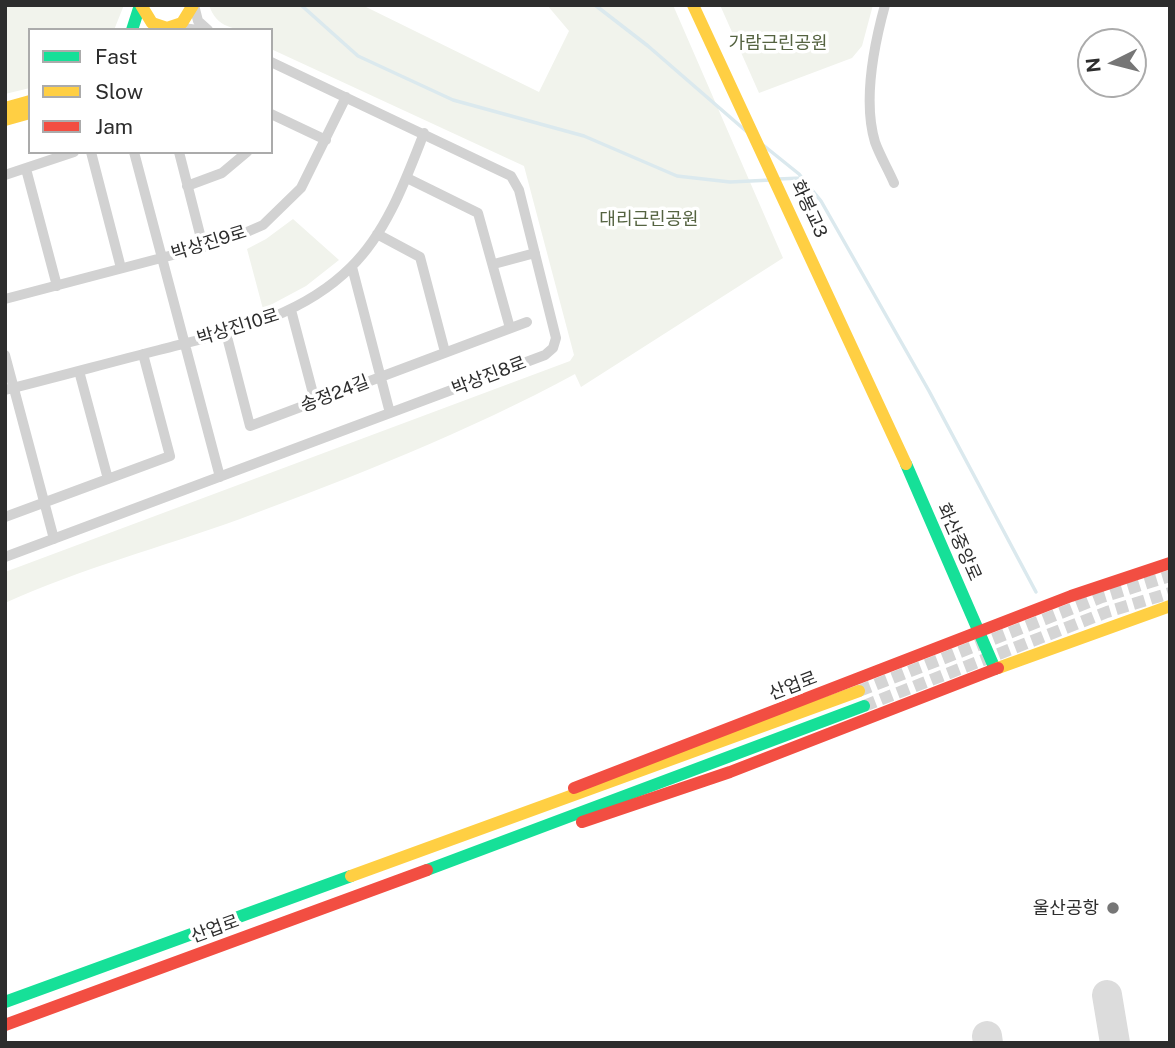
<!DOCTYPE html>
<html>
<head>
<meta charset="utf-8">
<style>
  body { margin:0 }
  #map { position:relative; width:1175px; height:1048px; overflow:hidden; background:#fff; font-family:"Public Sans",sans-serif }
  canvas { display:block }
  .frame { position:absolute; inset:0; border:7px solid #2d2d2d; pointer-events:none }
  .legend { position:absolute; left:28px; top:28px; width:245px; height:126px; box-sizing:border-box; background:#fff; border:2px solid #ababab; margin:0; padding:9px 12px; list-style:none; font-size:21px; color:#2d2d2d }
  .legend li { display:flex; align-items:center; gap:14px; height:35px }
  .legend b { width:35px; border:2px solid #ababab }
  .north { position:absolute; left:1077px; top:28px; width:70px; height:70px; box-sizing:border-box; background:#fff; border:2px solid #ababab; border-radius:50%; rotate:264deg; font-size:19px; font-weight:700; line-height:28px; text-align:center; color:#2d2d2d }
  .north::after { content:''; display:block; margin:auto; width:24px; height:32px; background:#767676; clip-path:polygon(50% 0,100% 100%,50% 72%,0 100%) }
</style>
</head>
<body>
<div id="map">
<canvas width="1175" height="1048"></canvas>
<div class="frame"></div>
<ul class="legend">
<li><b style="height:9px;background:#16e098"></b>Fast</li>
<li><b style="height:9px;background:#ffcf43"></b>Slow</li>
<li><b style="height:9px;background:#f24e42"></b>Jam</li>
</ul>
<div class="north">N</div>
</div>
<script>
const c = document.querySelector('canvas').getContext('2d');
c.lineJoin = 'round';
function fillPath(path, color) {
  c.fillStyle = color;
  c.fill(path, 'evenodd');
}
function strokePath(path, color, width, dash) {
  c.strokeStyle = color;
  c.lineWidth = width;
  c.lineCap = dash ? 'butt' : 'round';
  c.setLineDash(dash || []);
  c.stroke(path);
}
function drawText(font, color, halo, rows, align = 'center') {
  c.font = font + ' "Public Sans","Noto Sans KR",sans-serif';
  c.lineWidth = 7;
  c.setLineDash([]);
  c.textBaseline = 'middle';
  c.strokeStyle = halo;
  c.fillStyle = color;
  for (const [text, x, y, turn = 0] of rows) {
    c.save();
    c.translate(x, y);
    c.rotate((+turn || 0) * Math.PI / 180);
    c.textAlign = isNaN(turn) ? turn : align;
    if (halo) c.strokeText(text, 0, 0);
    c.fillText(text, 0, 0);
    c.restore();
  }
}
const green = new Path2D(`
  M5,5h119l-10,25h-84v58l-25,6z
  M209,5h153l177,87 30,-61 -22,-26h126l110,253 -202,129 -6,-13c-107,58 -222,103 -335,145 -78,28 -160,50 -235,84v-31l565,-211 4,-6 -50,-189 -253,-117v-19c-24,0 -53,4 -62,-25z
  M720,5h153l-11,41 -10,12 -93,35z
  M293,219l46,41 -33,26 -43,23 -16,-60 19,-10z`);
const stream = new Path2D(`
  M301,5l57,51 95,44 131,36 93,40 53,6 41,-2
  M595,5l53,41 98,85
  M763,145l36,29 22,27 108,190 107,201
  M778,179l24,-1`);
const taxiway = new Path2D(`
  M1107,995l8,48
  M987,1036l1,7`);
const secondaryTunnel = new Path2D(`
  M859,691l243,-94 68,-21
  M864,706l243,-94 63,-19`);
const street = new Path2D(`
  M194,5l4,16 10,9
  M885,5c-11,40 -22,97 -10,137 5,14 13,27 19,41
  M175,27l23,3
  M271,114l55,26
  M91,152l30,116
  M134,152l86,325
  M179,152l24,94
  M26,169l31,117
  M5,175l69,-23
  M407,178l71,35 32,115
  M187,186l35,-13 25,-21
  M377,234l43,23 25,95
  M494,264l41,-11
  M352,267l38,146
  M5,299l221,-58 37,-16 38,-37 45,-91
  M291,310l24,91
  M226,333l24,93 277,-104
  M5,355l49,184
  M79,371l29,108
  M5,390c52,-13 103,-27 154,-40 69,-18 140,-31 192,-83 36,-35 55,-88 73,-134
  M5,517l165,-61 -27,-102
  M5,557l540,-202 8,-7 3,-10 -37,-148 -8,-14 -240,-114`);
const fast = new Path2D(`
  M132,30l8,-25
  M906,464l89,205
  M427,870l437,-164
  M5,1002l346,-126`);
const slow = new Path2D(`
  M141,5l11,18 15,5 15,-5 11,-18
  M693,5l213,459
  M5,108l25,-7
  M5,120l25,-7
  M998,668l172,-62
  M351,876l508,-185`);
const jam = new Path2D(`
  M574,788l497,-192 99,-33
  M582,822l148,-50 268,-104
  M5,1025l422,-155`);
const markers = [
  [1113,908,7,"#767676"]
];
const parkNames = [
  ["가람근린공원",778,43],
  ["대리근린공원",649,219]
];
const streetNames = [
  ["화봉교3",809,209,65],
  ["박상진9로",209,243,-17],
  ["박상진10로",238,327,-17],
  ["박상진8로",489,376,-21],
  ["송정24길",335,394,-21],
  ["화산중앙로",959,542,66],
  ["산업로",793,686,-21],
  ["산업로",215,929,-20]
];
const poiNames = [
  ["울산공항",1099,908]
];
fillPath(green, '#f1f3ec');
strokePath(stream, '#dbe9ee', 3.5);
strokePath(taxiway, '#dcdcdc', 30);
strokePath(secondaryTunnel, '#d5d5d5', 12, [12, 6]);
strokePath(street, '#d2d2d2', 10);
strokePath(fast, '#16e098', 12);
strokePath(slow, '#ffcf43', 12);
strokePath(jam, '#f24e42', 12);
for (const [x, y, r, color] of markers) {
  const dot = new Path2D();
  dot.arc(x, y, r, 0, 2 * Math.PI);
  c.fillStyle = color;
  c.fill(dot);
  strokePath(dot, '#fff', 2.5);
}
drawText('18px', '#556341', '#fff', parkNames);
drawText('18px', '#2d2d2d', '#fff', streetNames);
drawText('18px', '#2d2d2d', '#fff', poiNames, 'right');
</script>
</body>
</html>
